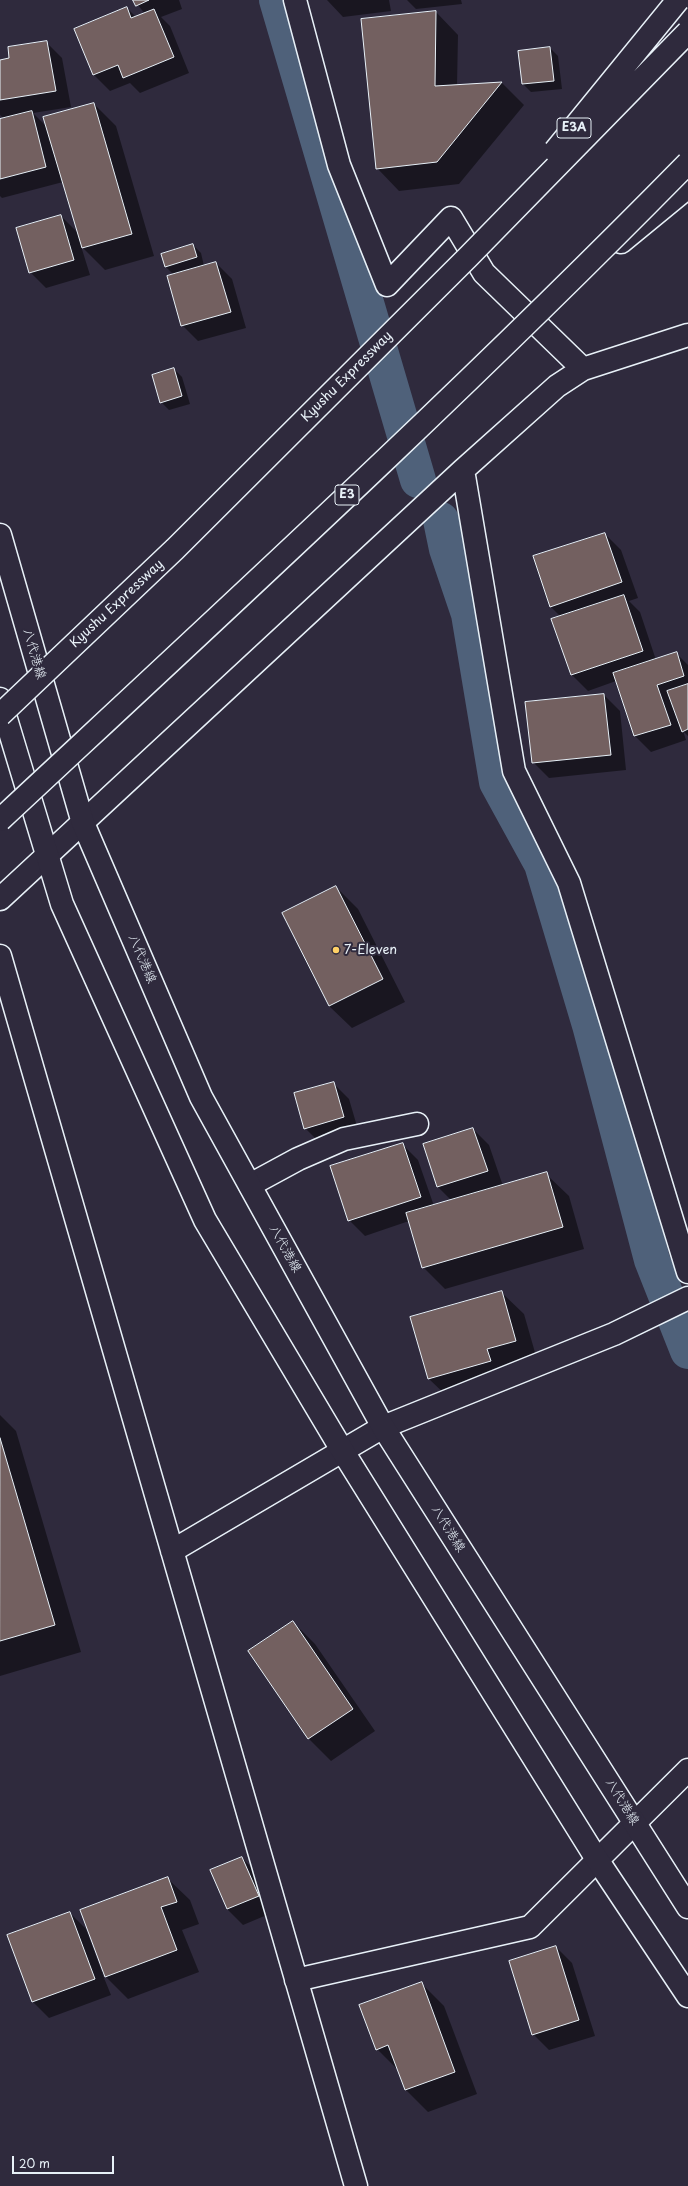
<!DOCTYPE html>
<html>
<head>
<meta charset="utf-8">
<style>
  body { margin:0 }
  #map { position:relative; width:688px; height:2186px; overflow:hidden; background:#2f2a3d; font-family:"Playpen Sans",sans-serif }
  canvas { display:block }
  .scale { position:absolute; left:12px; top:2156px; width:102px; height:18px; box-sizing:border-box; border:2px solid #e8f1f8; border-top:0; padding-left:5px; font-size:12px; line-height:14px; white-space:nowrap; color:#e8f1f8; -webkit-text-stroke:3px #2f2a3d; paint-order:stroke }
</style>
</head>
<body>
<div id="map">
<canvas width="688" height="2186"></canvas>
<div class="scale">20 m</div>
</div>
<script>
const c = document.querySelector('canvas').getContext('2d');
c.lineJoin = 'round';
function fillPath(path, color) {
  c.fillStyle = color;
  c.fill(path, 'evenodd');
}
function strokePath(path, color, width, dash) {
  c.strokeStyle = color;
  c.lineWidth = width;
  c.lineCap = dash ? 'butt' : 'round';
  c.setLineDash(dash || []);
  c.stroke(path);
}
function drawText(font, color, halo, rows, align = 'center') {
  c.font = font + ' "Playpen Sans","Klee One",sans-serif';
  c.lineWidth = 4;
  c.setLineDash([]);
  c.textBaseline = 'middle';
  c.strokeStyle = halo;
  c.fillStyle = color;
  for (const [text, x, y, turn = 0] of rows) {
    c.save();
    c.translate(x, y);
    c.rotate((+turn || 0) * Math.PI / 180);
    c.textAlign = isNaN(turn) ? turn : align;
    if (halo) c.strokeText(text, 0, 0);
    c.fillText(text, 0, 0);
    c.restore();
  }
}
const shadow = new Path2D(`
  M134,0h45l3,9 -21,8 9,9 19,47 -49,20 -10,-10 -20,8 -16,-16 -19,-45 52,-22 9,9 9,-3z
  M327,0h62l2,11 -48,6z
  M407,0h54l1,4 -46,5z
  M436,12l22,23 -1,51 45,-3 22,22 -65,79 -60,7 -22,-23z
  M46,42l16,16 9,49 -38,6 15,15 46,-24 22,22 38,130 -49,14 -24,-24 9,29 -44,13 -16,-16 31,-56 18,18 -16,-52 -61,16 -2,-2v-76l4,-1 -4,-4v-54l11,-2z
  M550,48l8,8 4,33 -31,3 -8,-8z
  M193,245l8,8 3,13 12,-3 16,16 14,49 -48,13 -16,-16 -8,-50 -9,-9z
  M174,369l8,8 8,27 -21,6 -8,-8z
  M605,534l16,16 17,48 -9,3 11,11 16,48 20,-7 12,12v71l-5,-5 3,9 -35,12 -16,-16 -19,-55 -28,10 -16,-16 -11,-58 -11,-11z
  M604,695l16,16 6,59 -77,8 -16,-16z
  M336,887l22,22 47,93 -53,26 -23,-22z
  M333,1083l16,16 10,34 -38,11 -16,-16z
  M473,1129l16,16 14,41 43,-12 23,22 15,53 -139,40 -22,-22 -14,-46 -44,15 -16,-16 53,-76 16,16 16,46 18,-5 -14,-14 -14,-42z
  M501,1292l23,22 14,49 -86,38 -23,-22z
  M0,1415l16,16 65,221 -81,24z
  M293,1622l22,22 60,87 -44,30 -23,-23z
  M242,1858l16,16 16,38 -31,13 -16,-16z
  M167,1878l23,22 9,24 -17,6 17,42 -71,27 -26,-26 9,22 -62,23 -16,-16 -25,-66 62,-23 16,16 16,43z
  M556,1947l16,16 23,73 -46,14 -16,-16z
  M421,1983l23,23 33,88 -49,18 -22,-22 -8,-20 -21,-21z`);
const canal = new Path2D(`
  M277,0l141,480
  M441,520l6,29 22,65 28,168 45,82 48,161 62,235 36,91`);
const building = new Path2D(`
  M133,0h16l-13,6z
  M127,7l4,11 23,-9 20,48 -51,21 -5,-13 -25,10 -19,-46z
  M436,11l-1,75 67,-4 -65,80 -61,7 -15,-150z
  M47,41l9,50 -56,9v-40l9,-2 -1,-11z
  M550,47l4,34 -32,3 -4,-33z
  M94,103l38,131 -50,14 -39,-131z
  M32,111l14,56 -46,12v-60z
  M61,215l13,45 -45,13 -13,-45z
  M193,244l4,13 -32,10 -4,-13z
  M216,262l15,50 -50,14 -14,-50z
  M174,368l8,28 -22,7 -8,-28z
  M605,533l17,49 -72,25 -17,-51z
  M624,595l19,56 -72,24 -20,-56z
  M677,652l7,24 -27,9 14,40 -37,11 -21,-63z
  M688,684v45l-6,3 -15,-41z
  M604,694l7,61 -79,8 -7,-61z
  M336,886l47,93 -54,27 -47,-93z
  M334,1082l10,35 -40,12 -10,-36z
  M473,1128l15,43 -51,16 -14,-43z
  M403,1143l18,54 -73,24 -18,-55z
  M547,1172l16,55 -141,41 -16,-55z
  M502,1291l14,50 -29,8 4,12 -63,18 -18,-62z
  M0,1438l55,187 -55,16z
  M293,1621l60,88 -45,30 -60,-88z
  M242,1857l17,39 -32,13 -17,-39z
  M168,1877l9,25 -16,5 16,43 -72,27 -25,-67z
  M70,1912l25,67 -63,23 -25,-67z
  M556,1946l23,74 -47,15 -23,-74z
  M422,1982l33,90 -50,18 -17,-45 -12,5 -17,-45z`);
const minor = new Path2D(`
  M295,0l44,165 48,120 64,-67 33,55 99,96
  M463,470l51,301 55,112 119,389
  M0,899l463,-429 94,-84 26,-17 105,-34
  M0,956l356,1230
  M250,1185l48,-26 46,-20 73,-15
  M172,1551l211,-124 231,-93 74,-36
  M296,1980l234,-53 158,-157`);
const major = new Path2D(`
  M0,535l83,288 118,274 182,330 305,480
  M0,699l62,205 143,316 137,230 256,411 90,135`);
const highway = new Path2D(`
  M621,242l67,-55`);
const highwayBridge = new Path2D(`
  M555,151l123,-151
  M0,715l175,-166 294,-293 219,-224
  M0,820c232,-216 466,-431 688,-657`);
const markers = [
  [336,950,4,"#ffd166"]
];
const shields = [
  [574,128,34],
  [347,495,24]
];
const shieldNames = [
  ["E3A",574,128],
  ["E3",347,495]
];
const streetNames = [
  ["Kyushu Expressway",347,377,-45],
  ["Kyushu Expressway",117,604,-43],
  ["八代港線",34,654,74],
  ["八代港線",142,959,67],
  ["八代港線",285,1249,61],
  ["八代港線",448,1529,58],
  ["八代港線",622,1802,58]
];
const poiNames = [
  ["7-Eleven",344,950]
];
fillPath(shadow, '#0007');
strokePath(canal, '#4f617a', 36);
fillPath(building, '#736060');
strokePath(building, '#e8f1f8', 1);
strokePath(minor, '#e8f1f8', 25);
strokePath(major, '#e8f1f8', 25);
strokePath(highway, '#e8f1f8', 25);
strokePath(minor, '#2f2a3d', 22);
strokePath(major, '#2f2a3d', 22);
strokePath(highway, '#2f2a3d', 22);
strokePath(highwayBridge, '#e8f1f8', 25, []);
strokePath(highwayBridge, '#2f2a3d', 22);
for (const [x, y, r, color] of markers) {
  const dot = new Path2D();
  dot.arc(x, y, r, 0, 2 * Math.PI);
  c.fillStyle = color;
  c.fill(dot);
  strokePath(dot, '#2f2a3d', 1.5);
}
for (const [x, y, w] of shields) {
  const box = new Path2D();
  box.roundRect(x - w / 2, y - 10, w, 20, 3);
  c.fillStyle = '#2f2a3d';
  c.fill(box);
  strokePath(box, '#e8f1f8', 1);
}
drawText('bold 12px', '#e8f1f8', null, shieldNames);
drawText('13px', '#e8f1f8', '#2f2a3d', streetNames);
drawText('13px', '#e8f1f8', '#2f2a3d', poiNames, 'left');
</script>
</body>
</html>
